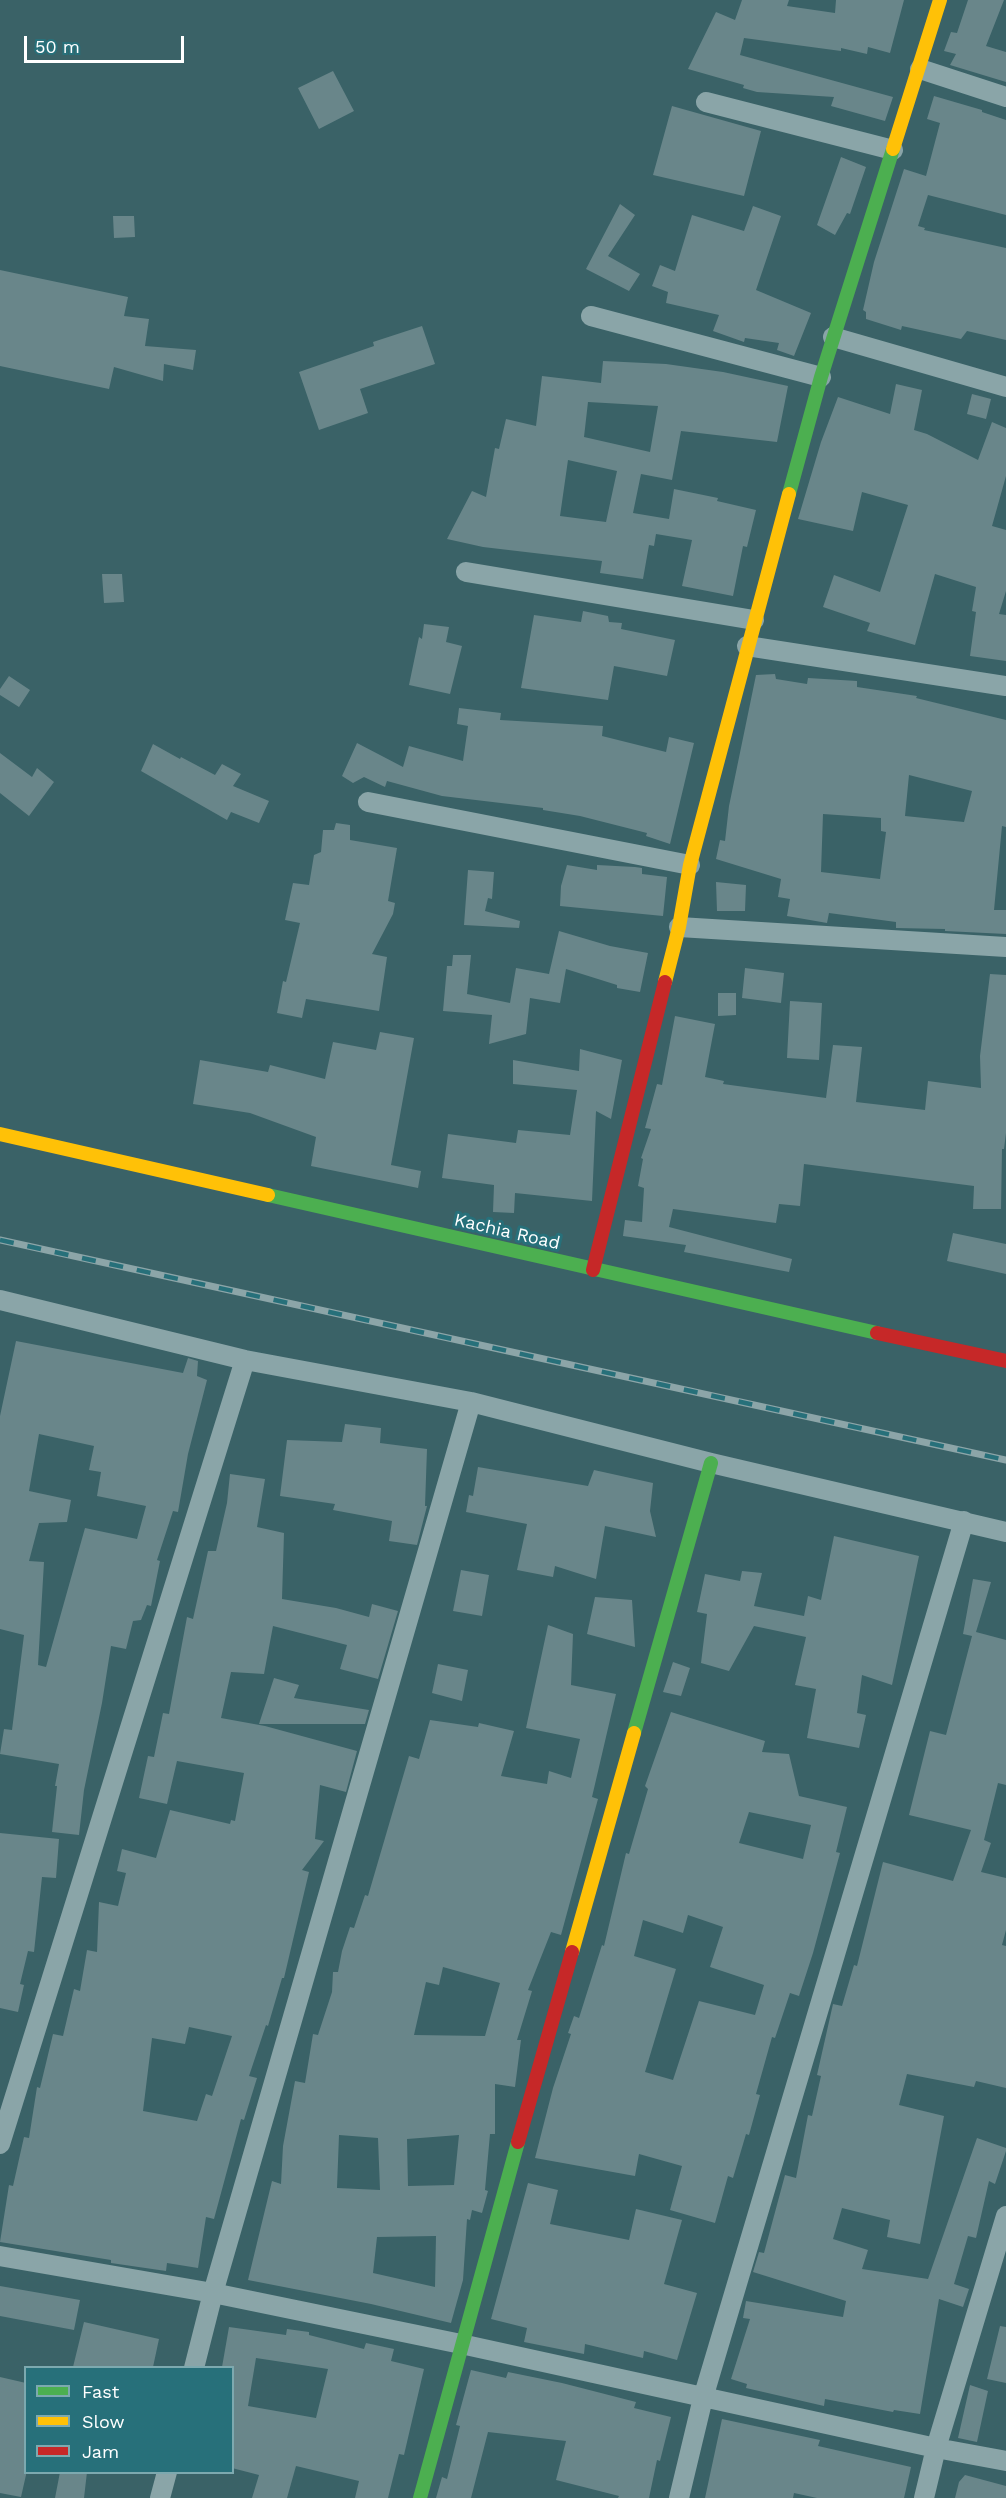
<!DOCTYPE html>
<html>
<head>
<meta charset="utf-8">
<style>
  body { margin:0 }
  #map { position:relative; width:1006px; height:2498px; overflow:hidden; background:#3a6267; font-family:"Work Sans",sans-serif }
  canvas { display:block }
  .legend { position:absolute; left:24px; top:2366px; width:210px; height:108px; box-sizing:border-box; background:#27707a; border:2px solid #7da9af; margin:0; padding:8px 10px; list-style:none; font-size:18px; color:#fff }
  .legend li { display:flex; align-items:center; gap:12px; height:30px }
  .legend b { width:30px; border:2px solid #7da9af }
  .scale { position:absolute; left:24px; top:36px; width:160px; height:27px; box-sizing:border-box; border:3px solid #fff; border-top:0; padding-left:8px; font-size:18px; line-height:21px; white-space:nowrap; color:#fff; -webkit-text-stroke:4px #27707a; paint-order:stroke }
</style>
</head>
<body>
<div id="map">
<canvas width="1006" height="2498"></canvas>
<ul class="legend">
<li><b style="height:8px;background:#4caf50"></b>Fast</li>
<li><b style="height:8px;background:#ffc107"></b>Slow</li>
<li><b style="height:8px;background:#c62828"></b>Jam</li>
</ul>
<div class="scale">50 m</div>
</div>
<script>
const c = document.querySelector('canvas').getContext('2d');
c.lineJoin = 'round';
function fillPath(path, color) {
  c.fillStyle = color;
  c.fill(path, 'evenodd');
}
function strokePath(path, color, width, dash) {
  c.strokeStyle = color;
  c.lineWidth = width;
  c.lineCap = dash ? 'butt' : 'round';
  c.setLineDash(dash || []);
  c.stroke(path);
}
function drawText(font, color, halo, rows, align = 'center') {
  c.font = font + ' "Work Sans",sans-serif';
  c.lineWidth = 6;
  c.setLineDash([]);
  c.textBaseline = 'middle';
  c.strokeStyle = halo;
  c.fillStyle = color;
  for (const [text, x, y, turn = 0] of rows) {
    c.save();
    c.translate(x, y);
    c.rotate((+turn || 0) * Math.PI / 180);
    c.textAlign = isNaN(turn) ? turn : align;
    if (halo) c.strokeText(text, 0, 0);
    c.fillText(text, 0, 0);
    c.restore();
  }
}
const building = new Path2D(`
  M742,0h47l-2,6 48,7 1,-13h68l-14,53 -22,-6 -1,7 -26,-6v3l-97,-13 -4,17 153,42 -8,24 -54,-15 3,-9 -77,-5 -14,-4 1,-3 -56,-16 28,-57 19,8z
  M968,0h36l-18,46 20,6v30l-56,-17 6,-11 -12,-3 7,-19 6,1z
  M333,71l21,40 -35,18 -21,-41z
  M934,96l48,14v2l24,8v95l-78,-20 -10,31 7,2 -1,2 82,18v92l-39,-9 -6,8 -59,-13 -1,4 -35,-11v-7l-3,-2 11,-48 30,-93 22,7 14,-53 -13,-4z
  M672,106l89,25 -17,65 -91,-21z
  M841,157l25,10 -16,47 -3,-1 -12,22 -18,-10z
  M620,204l15,11 -27,41 32,18 -11,17 -43,-22z
  M753,206l28,10 -25,74 55,23 -17,43 -17,-6 2,-7 -34,-5 -1,4 -31,-11 6,-16 -53,-12 2,-11 -16,-6 8,-21 15,6 17,-56 52,16z
  M113,216h21l1,21 -21,1z
  M0,270l128,27 -4,19 25,3 -4,27 51,4 -3,20 -29,-6 -1,17 -49,-14 -5,22 -109,-23z
  M422,326l13,38 -75,25 8,24 -49,17 -20,-58 75,-26 -1,-4z
  M603,361l63,3 57,8 65,14 -11,56 -96,-11 -9,49 -31,-6 -8,39 36,6 5,-30 44,9 -1,3 39,9 -9,37 -4,-1 -10,50 -51,-10 10,-46 -36,-6 -2,12 -5,-1 -6,34 -43,-6 2,-12 -119,-14 -36,-8 25,-48 14,6 9,-49 4,1 7,-30 30,7 6,-50 59,7zM588,402l70,4 -8,46 -66,-15zM568,460l49,11 -11,51 -46,-6z
  M896,384l26,6 -8,40 13,4 51,26 14,-38 14,6v48l-14,50 14,4v61l-7,23 7,1v46l-36,-5 6,-44 -4,-1 4,-24 -41,-13 -20,71 -48,-14 3,-8 -47,-16 11,-32 46,17 28,-87 -46,-13 -9,39 -55,-12 23,-77 17,-45 52,17z
  M972,394l19,5 -5,20 -19,-5z
  M102,574h20l2,28 -20,1z
  M583,611l25,5 1,6 13,1 -1,6 54,11 -8,36 -53,-10 -6,34 -87,-12 13,-73 47,7z
  M424,624l25,3 -3,15 16,4 -12,48 -41,-9 10,-48 3,2z
  M775,674l1,5 31,5 1,-6 49,3v6l60,9 -1,2 90,22v107l-4,-1 -8,84h12v24l-61,-3v-2l-49,-1v-6l-67,-9 -2,10 -40,-7 3,-17 -12,-2 3,-18 -65,-20 4,-19 5,1 4,-35 27,-131zM909,775l63,16 -8,31 -59,-6zM823,814l58,4v13l5,1 -6,47 -59,-7z
  M9,676l21,14 -11,17 -19,-12v-6z
  M459,708l42,5 -1,7 103,6 -1,10 64,16 3,-15 25,6 -24,101 -24,-8 1,-3 -67,-17 -37,-6v-2l-101,-12 -55,-15 -2,6 -21,-10 -11,6 -11,-7 15,-33 46,24 6,-21 54,15 5,-35 -11,-2z
  M153,744l27,15 1,-2 34,18 7,-11 19,10 -8,12 36,15 -10,22 -28,-11 -4,8 -86,-49z
  M0,753l32,24 5,-9 17,14 -25,34 -29,-23z
  M336,823l14,2v15l47,8 -9,53 7,2 -2,11 -21,40 15,3 -8,54 -73,-12 -4,19 -25,-5 6,-32 3,1 14,-59 -15,-3 8,-37 16,2 5,-30 7,-3 2,-22h11z
  M567,865l30,5v-5l38,2 7,1v6l25,3 -4,39 -103,-10 1,-20z
  M468,870l26,2 -2,27 -4,-1 -3,13 35,10 -1,7 -55,-3z
  M716,882l30,3 -1,26h-28z
  M559,931l51,15 38,7 -8,39 -23,-4v-3l-51,-16 -6,34 -30,-5 -4,36 -37,10 3,-29 -49,-4 4,-45h5l1,-11h18l-4,39 43,9 6,-35 33,6z
  M745,968l39,5 -3,30 -39,-5z
  M990,974l16,1v158l-2,16h-2l-1,60h-28l1,-23 -170,-22 -4,42 -21,-2 -3,19 -103,-14 -4,18 123,32 -3,13 -105,-20 2,-7 -63,-9 2,-16 17,2 2,-34 -6,-2 5,-27 -2,-1 10,-29 -6,-1 12,-44 5,1 13,-69 40,8 -10,53 19,4 -1,3 103,14 7,-53 29,2 -6,55 69,8 3,-29 53,7 -1,-32z
  M718,993h18v22l-18,1z
  M790,1001l32,2 -3,57 -32,-2z
  M380,1032l34,6 -23,127 30,6 -3,17 -107,-22 5,-29 -66,-24 -57,-9 7,-44 68,12 2,-7 55,14 8,-37 43,8z
  M580,1049l42,11 -11,59 -15,-8 -4,90 -77,-8 -1,20 -21,-1 1,-27 -52,-7 6,-44 68,9 2,-13 52,5 7,-45 -64,-6v-24l66,11z
  M953,1233l53,11v30l-59,-13z
  M16,1341l167,32 5,-15 10,3 -1,15 10,4 -19,74 -10,58 -5,-1 -16,49 3,1 -9,45 -4,-1 -6,15 -8,1 -7,28 -15,-3 -9,57 -18,87 -5,45 -27,-3 5,-46h-2l4,-22 -59,-10 4,-25 8,1 12,-95 -24,-6v-213zM39,1434l55,12 -5,24 12,2 -4,24 49,10 -9,33 -52,-11 -39,139 -8,-2 6,-103 -15,-1 10,-38 28,-1 4,-22 -42,-9z
  M345,1424l36,4 -1,15 47,6 -2,57h2l-10,39 -28,-4 3,-20 -59,-11 2,-6 -55,-8 7,-56 55,2z
  M478,1467l110,19 6,-16 59,13 -3,28 6,26 -51,-11 -9,53 -41,-13 -2,11 -36,-7 10,-46 -61,-12 3,-17 4,1z
  M230,1474l35,5 -8,48 27,6 -2,66 54,9 33,9 3,-13 26,7 -20,68 -38,-10 7,-24 -74,-19 -9,48 -33,-2 -10,46 44,8 92,25 -11,41 -26,-7 -5,54 9,2 -22,29 7,2 -25,106h-2l-14,48 -2,-1 -17,51 8,2 -13,42 -3,-1 -27,100 -8,-2 -8,51 -31,-5 -1,8 -55,-8v-3l-111,-18 9,-57 4,1 11,-49 5,1 8,-51 3,1 13,-54 10,2 11,-47 6,2 7,-41 10,2 2,-50 19,4 8,-33 -9,-2 5,-22 34,9 14,-48 60,14 1,-4 4,1 9,-48 -67,-12 -10,43 -28,-6 9,-42 6,1 9,-44 6,1 18,-97 6,2 15,-68h8l11,-48zM189,2027l43,9 -20,60 -6,-2 -9,27 -54,-10 9,-73 33,6z
  M834,1536l85,20 -27,129 -30,-10 -5,38 9,2 -7,33 -52,-10 9,-49 -21,-4 11,-48 -52,-11 -25,45 -28,-8 6,-49 -10,-2 8,-38 35,7 2,-10 20,2 -8,33 50,10 4,-20 13,4z
  M461,1570l28,5 -7,41 -29,-5z
  M973,1579l18,3 -15,50 30,8v145l-8,-2 -14,57 7,3 -10,29 25,6v52l-4,15 4,1v142l-30,-7 -2,6 -67,-13 -8,31 45,11 -24,128 -33,-7 3,-17 -48,-12 -9,31 35,11 -6,19 66,10 49,-141 29,10v3l-11,33 -6,-3 -13,57 -8,-2 -14,48 15,5 -6,18 -24,-8 -19,115 -26,-4 -1,2 -68,-13 -1,7 -78,-18 1,-4 -16,-5 19,-60 -7,-1 3,-17 97,16 3,-16 -93,-29 6,-20 5,1 21,-78 11,3 12,-63 4,1 9,-40 -4,-1 16,-71 9,2 12,-41 3,1 26,-104 70,19 18,-51 -62,-15 21,-84 16,4 26,-99 -9,-2z
  M595,1597l37,3 3,47 -48,-13z
  M548,1625l25,9 -2,51 45,9 -24,103 6,2 -37,136 -10,-3 -23,58 4,1 -15,49h4l-6,47 -20,-3v50h-5l-5,56 3,1 -6,22 -10,-3 -2,10 -3,-1 -4,61 -12,43 -80,-19 -123,-24 24,-99 9,3 2,-38 12,-65 10,2 8,-49 5,1 14,-43 1,-20h5l4,-21 8,-24 4,1 11,-33 3,1 41,-140 10,3 11,-39 48,7 1,-4 35,8 -13,45 46,8 2,-13 22,7 9,-39 -54,-11zM443,1967l57,16 -15,53 -71,-1 12,-53 13,3zM339,2135l39,3 2,52 -43,-2zM459,2135l-5,50 -46,1 -1,-47zM436,2236l-1,51 -62,-14 4,-36z
  M673,1662l17,6 -9,28 -18,-4z
  M438,1664l30,6 -6,31 -30,-8z
  M274,1678l25,7 -5,13 75,12 -4,14h-106z
  M671,1712l94,29 -3,11 27,2 10,42 48,11 -11,45 4,1 -27,100 -14,43 -9,-3 -15,45 -3,-1 -16,57 4,1 -11,40 -3,-1 -13,44 -5,-2 -13,47 -45,-13 12,-44 -43,-12 -4,22 -100,-18 18,-70 18,-54 -3,-1 6,-17 5,2 23,-73 2,1 22,-93 3,1 19,-65 -3,-3zM749,1812l62,13 -8,34 -64,-16zM688,1915l35,12 -13,40 54,18 -9,30 -56,-14 -26,79 -28,-8 31,-103 -42,-13 9,-36 40,13z
  M0,1833l59,6 -3,39 -14,-1 -8,75 -6,-1 -8,33 4,1 -6,27 -18,-4z
  M528,2183l30,7 -8,34 79,16 7,-31 46,11 -18,64 33,9 -20,67 -33,-9 -1,7 -58,-14 -1,10 -60,-12 3,-14 -36,-9z
  M0,2286l80,14 -6,30 -74,-14z
  M84,2322l75,17 -6,28h-80z
  M1000,2326l6,1v56l-19,-4z
  M229,2327l57,8 1,-6 22,3v3l55,14 2,-6 28,6 -3,12 33,8 -20,86 -5,-1 -11,44h-33l4,-17 -63,-15 -9,32h-35l7,-23 -27,-7v-101h-10zM256,2358l72,11 -12,49 -68,-12z
  M471,2370l35,8 2,-6 54,11 74,19 -2,6 37,9 -11,44 -3,-1 -8,38h-31l1,-2 -63,-16 10,-39 -78,-9 -17,66h-35l6,-21 5,2 13,-53 -4,-1z
  M0,2377l26,6v92l-5,22 -21,-4z
  M970,2385l18,6 -11,51 -19,-4z
  M722,2419l98,21 -2,6 93,21 -7,31h-87l-23,-5 -1,5h-88z
  M60,2472h27l-3,26h-29z
  M965,2475l41,11v12h-51l4,-16z`);
const street = new Path2D(`
  M920,69l86,28
  M706,102l187,48
  M591,316l230,61
  M833,337l173,50
  M466,572l288,48
  M747,646l259,40
  M368,802l322,63
  M679,927l327,20
  M0,1300l245,60 226,42 240,61 295,69
  M0,2144l245,-784
  M0,2256l213,37 248,51 475,104 70,13
  M194,2368l19,-75 258,-891
  M160,2498l7,-26
  M679,2498l24,-100 261,-877
  M924,2498l12,-50 70,-232`);
const fast = new Path2D(`
  M789,494l32,-117 72,-228
  M268,1195l609,138
  M634,1733l77,-270
  M420,2498l98,-356`);
const slow = new Path2D(`
  M893,149l47,-149
  M665,982l14,-55 11,-62 99,-371
  M0,1134l268,61
  M572,1952l62,-219`);
const jam = new Path2D(`
  M593,1270l72,-288
  M877,1333l129,28
  M518,2142l54,-190`);
const rail = new Path2D(`
  M0,1240l1006,220`);
const streetNames = [
  ["Kachia Road",507,1232,13]
];
fillPath(building, '#69868a');
strokePath(street, '#8aa5a8', 20);
strokePath(fast, '#4caf50', 14);
strokePath(slow, '#ffc107', 14);
strokePath(jam, '#c62828', 14);
strokePath(rail, '#8ca5a8', 7);
strokePath(rail, '#27707a', 4.5, [14]);
drawText('18px', '#fff', '#27707a', streetNames);
</script>
</body>
</html>
